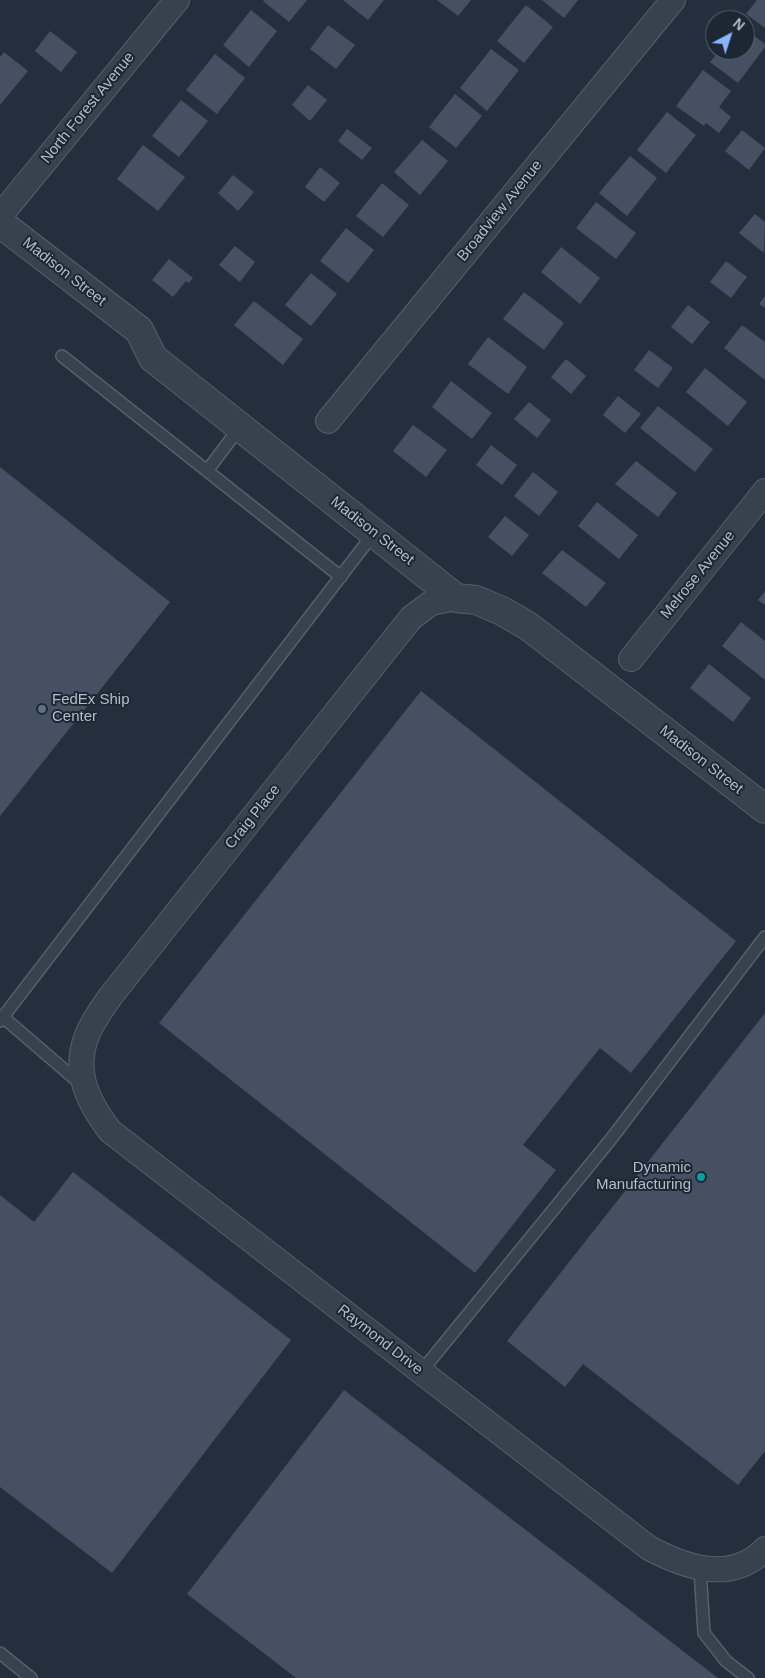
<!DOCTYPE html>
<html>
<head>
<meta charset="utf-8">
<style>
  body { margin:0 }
  #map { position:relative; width:765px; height:1678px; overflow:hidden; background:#242f3e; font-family:Helvetica,sans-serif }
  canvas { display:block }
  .north { position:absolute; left:705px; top:10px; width:50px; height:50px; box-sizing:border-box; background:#1d2633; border:1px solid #59626f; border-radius:50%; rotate:40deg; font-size:14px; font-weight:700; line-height:20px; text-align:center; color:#b4bcc9 }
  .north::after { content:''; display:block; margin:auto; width:18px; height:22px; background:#8ab4f8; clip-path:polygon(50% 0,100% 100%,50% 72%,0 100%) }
</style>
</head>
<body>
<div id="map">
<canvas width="765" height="1678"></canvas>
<div class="north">N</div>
</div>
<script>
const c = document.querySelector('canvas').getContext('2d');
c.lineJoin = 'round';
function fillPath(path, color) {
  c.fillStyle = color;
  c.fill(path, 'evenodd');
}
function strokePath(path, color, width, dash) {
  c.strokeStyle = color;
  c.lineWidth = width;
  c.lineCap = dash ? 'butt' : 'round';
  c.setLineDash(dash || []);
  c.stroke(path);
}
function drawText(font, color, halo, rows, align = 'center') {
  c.font = font + ' Helvetica,sans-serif';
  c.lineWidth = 4;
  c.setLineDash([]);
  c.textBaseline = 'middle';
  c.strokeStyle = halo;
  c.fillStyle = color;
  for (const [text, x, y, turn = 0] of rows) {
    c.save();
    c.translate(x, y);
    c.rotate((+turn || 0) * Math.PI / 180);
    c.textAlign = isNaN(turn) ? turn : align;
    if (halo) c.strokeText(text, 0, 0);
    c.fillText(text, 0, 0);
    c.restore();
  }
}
const building = new Path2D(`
  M264,0h43l-18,22 -26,-21z
  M343,0h41l-16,20z
  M437,0h34l-13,16z
  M542,0h36l-14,18z
  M757,0h8v28l-19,-14z
  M526,5l27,22 -29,36 -27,-22z
  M251,10l26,21 -28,36 -26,-22z
  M328,25l27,20 -19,24 -26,-20z
  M745,29l20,15v3l-27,36 -28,-21 10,-12h25z
  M50,31l27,21 -16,20 -26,-21z
  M491,49l28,21 -32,41 -27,-23z
  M4,52l24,19 -28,34v-48z
  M215,54l30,24 -28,36 -31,-24z
  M703,70l28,21 -12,16 12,10 -12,16 -13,-10 -2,3 -28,-20z
  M308,85l19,15 -17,21 -18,-16z
  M455,94l27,22 -26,32 -27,-21z
  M181,100l27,21 -29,36 -27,-21z
  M667,112l29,23 -30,38 -29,-23z
  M347,129l25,19 -10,12 -24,-19z
  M742,130l23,18 -16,22 -24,-19z
  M422,140l26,21 -28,34 -26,-23z
  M143,145l42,32 -27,34 -41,-32z
  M630,156l27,22 -30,38 -28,-23z
  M320,167l20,16 -16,19 -19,-15z
  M233,175l21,17 -16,19 -20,-18z
  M382,183l27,22 -26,32 -27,-21z
  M596,202l40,31 -20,26 -40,-31z
  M755,214l10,8 -1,31 -25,-20z
  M346,228l28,22 -26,33 -28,-22z
  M235,246l20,16 -15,20 -21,-17z
  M561,247l39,31 -20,26 -39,-32z
  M169,259l24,19 -4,5 -3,-2 -13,16 -21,-17z
  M726,261l21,16 -16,21 -21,-16z
  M311,273l26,21 -26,32 -26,-21z
  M524,292l40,31 -20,27 -41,-31z
  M765,296v12l-6,-4z
  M254,301l49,38 -20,26 -49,-40z
  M688,305l22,17 -18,22 -21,-17z
  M742,325l23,17v38l-41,-32z
  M488,337l39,30 -19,27 -40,-30z
  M649,350l24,18 -15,20 -24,-18z
  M566,359l20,17 -15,18 -20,-17z
  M705,368l42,34 -19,24 -42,-34z
  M451,381l41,32 -20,26 -40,-32z
  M618,396l23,18 -16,19 -22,-18z
  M529,402l22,18 -14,18 -23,-19z
  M658,406l55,43 -18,23 -55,-44z
  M413,425l34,25 -21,27 -33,-26z
  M491,445l26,20 -15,20 -26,-20z
  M636,461l41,32 -19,24 -43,-33z
  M0,467l170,135 -170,214z
  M533,472l25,20 -19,24 -25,-20z
  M597,502l41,33 -19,24 -41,-33z
  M505,516l24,19 -17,21 -24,-19z
  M562,550l44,33 -20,24 -44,-34z
  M765,591v14l-7,-5z
  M741,622l24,19v39l-43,-34z
  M709,664l42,34 -18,24 -43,-34z
  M421,691l315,250 -105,132 -31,-25 -77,97 33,25 -81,103 -316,-250z
  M765,1013v438l-27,34 -155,-121 -18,23 -58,-46z
  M73,1172l218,168 -179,233 -112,-86v-292l34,27z
  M344,1390l374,288h-422l-109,-84z`);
const service = new Path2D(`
  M62,356l279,221
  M207,471l33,-44
  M3,1017l371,-484
  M0,1021l3,-4 79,68
  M421,1372l190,-233 154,-202
  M700,1569l4,64 22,28 22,17
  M0,1653l31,25`);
const minor = new Path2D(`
  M0,216l177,-216
  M328,421l345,-421
  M456,598l-25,5 -20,15 -301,379c-9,13 -20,28 -25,44 -11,34 5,64 25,90l539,417c36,19 82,36 116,1
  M631,659l134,-168`);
const tertiary = new Path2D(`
  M0,223l139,107 14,28 303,240 20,2 26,11 26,15 237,183`);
const markers = [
  [42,709,5,"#5c6f8a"],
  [701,1177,5,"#0f9aa8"]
];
const streetNames = [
  ["North Forest Avenue",88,108,-51],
  ["Broadview Avenue",500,211,-51],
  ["Madison Street",64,272,38],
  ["Madison Street",372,531,38],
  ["Melrose Avenue",698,575,-51],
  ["Madison Street",701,760,38],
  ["Craig Place",253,817,-51],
  ["Raymond Drive",380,1340,38]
];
const poiNames = [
  ["FedEx Ship",52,700],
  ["Center",52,717],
  ["Dynamic",691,1168,"right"],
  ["Manufacturing",691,1185,"right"]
];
fillPath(building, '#455162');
strokePath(service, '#565f6c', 14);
strokePath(minor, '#565f6c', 26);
strokePath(tertiary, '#565f6c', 30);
strokePath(service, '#38414e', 11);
strokePath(minor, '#38414e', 24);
strokePath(tertiary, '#38414e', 28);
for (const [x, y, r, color] of markers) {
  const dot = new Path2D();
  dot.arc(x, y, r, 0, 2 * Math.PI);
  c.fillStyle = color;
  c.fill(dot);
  strokePath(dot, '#1d2633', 2);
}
drawText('15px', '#b4bcc9', '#1d2633', streetNames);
drawText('15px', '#b4bcc9', '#1d2633', poiNames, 'left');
</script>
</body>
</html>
